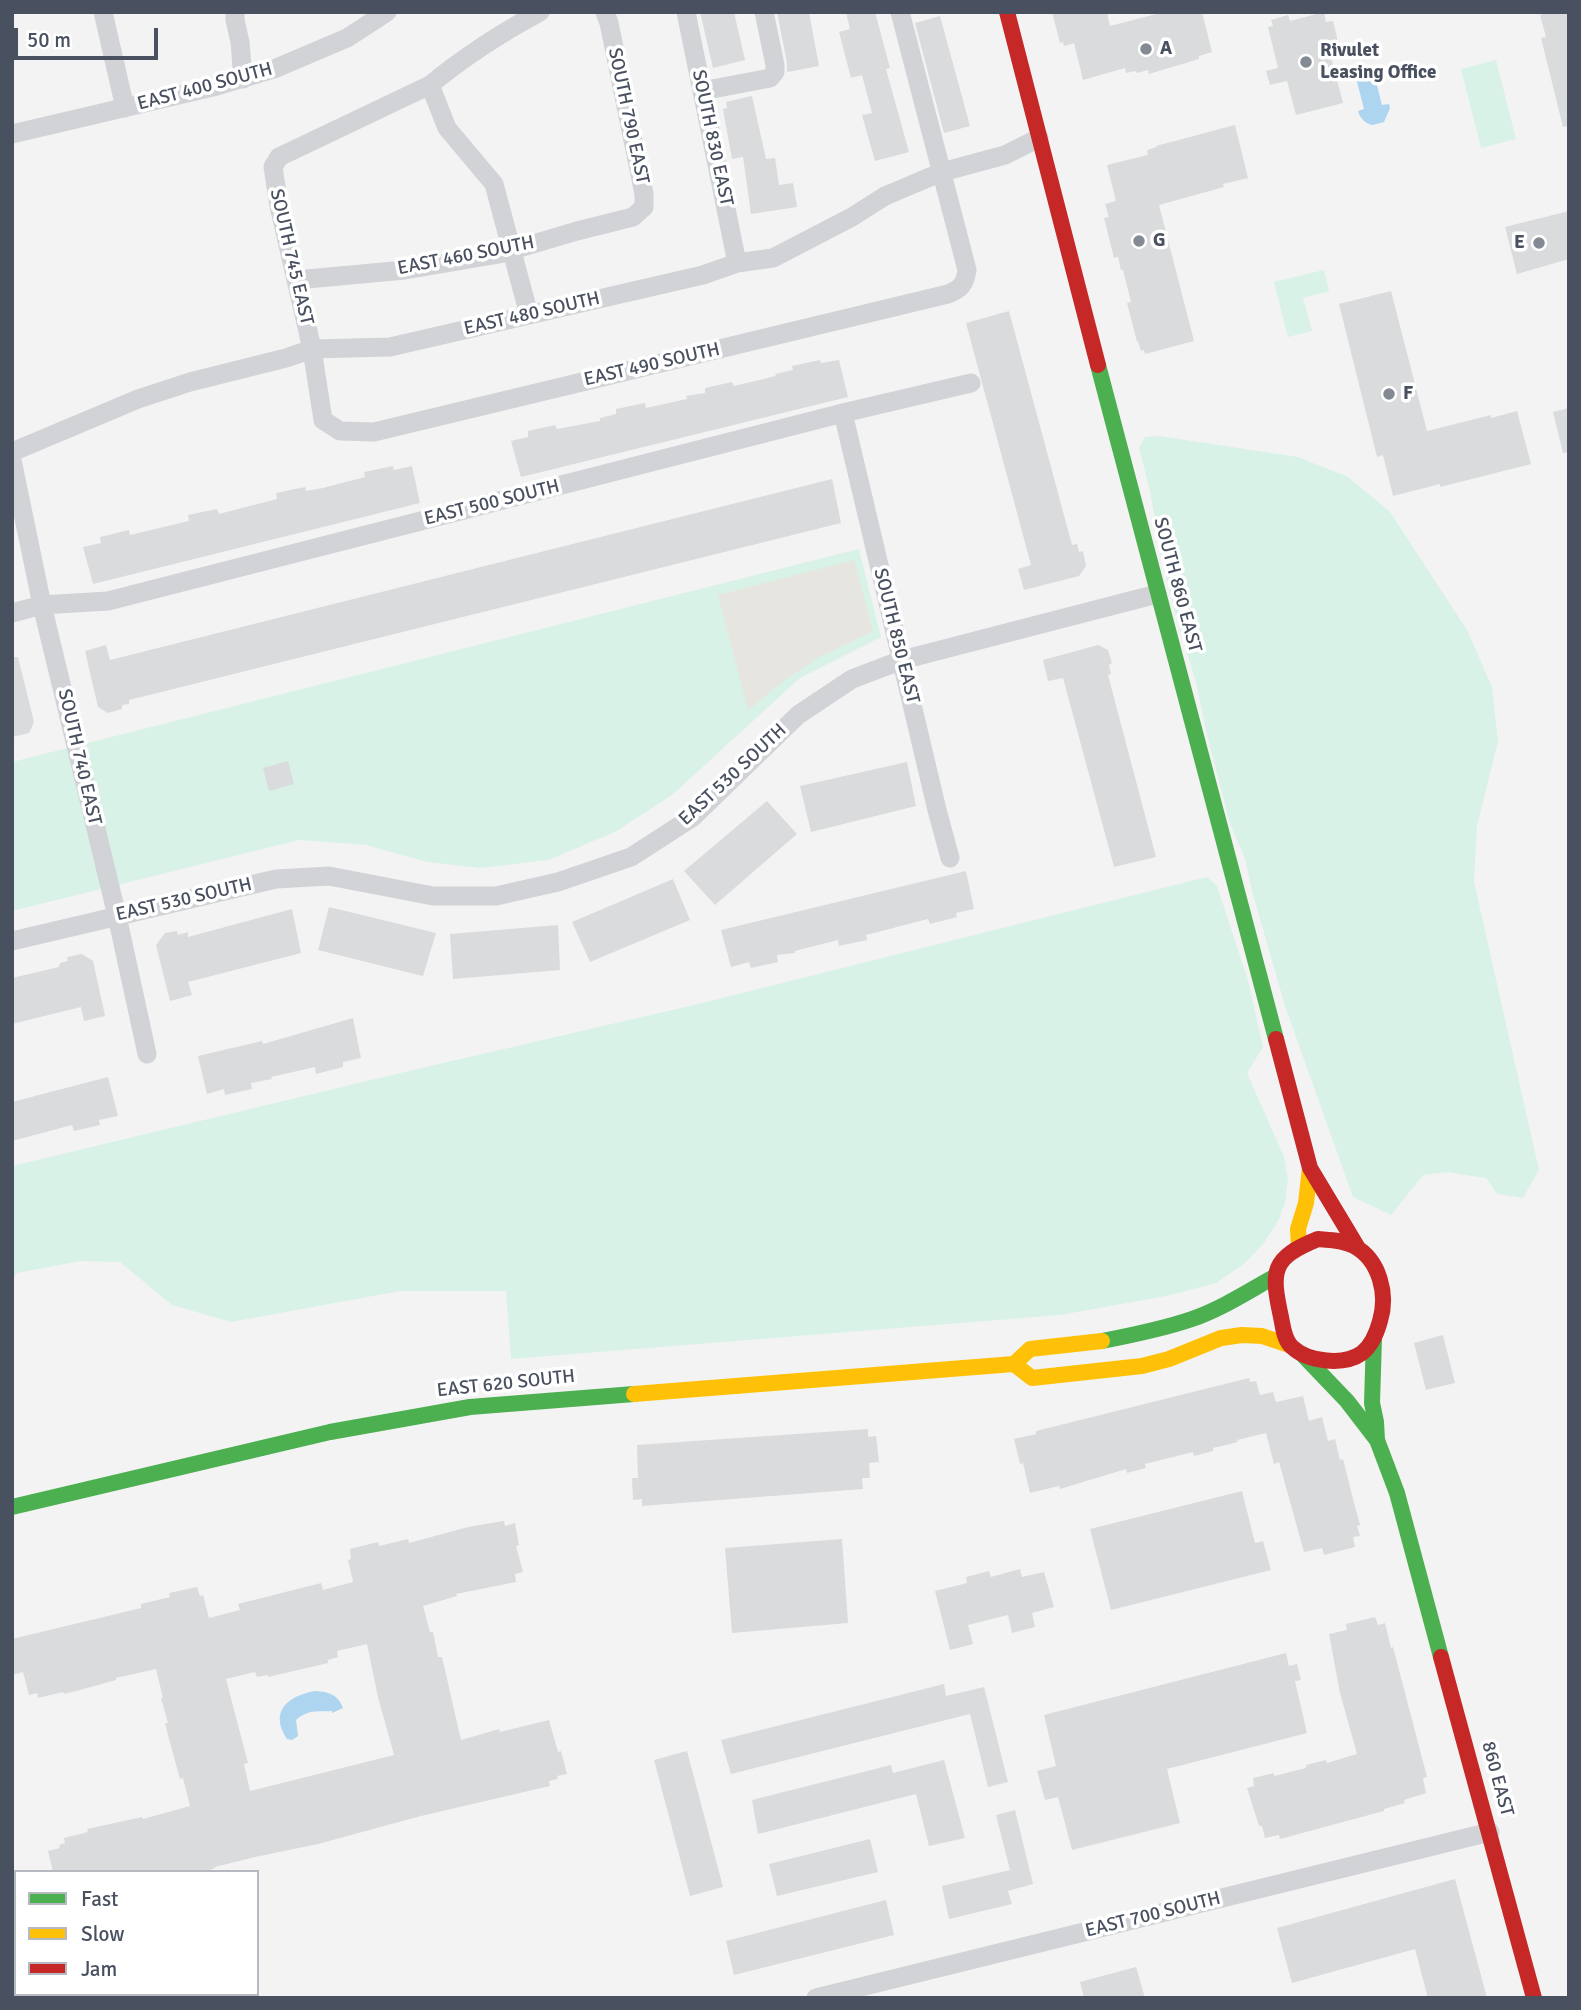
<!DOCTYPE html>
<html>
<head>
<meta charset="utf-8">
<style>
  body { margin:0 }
  #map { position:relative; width:1581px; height:2010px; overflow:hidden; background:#f3f3f3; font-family:Signika,sans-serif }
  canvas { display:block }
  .frame { position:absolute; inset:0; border:14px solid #495160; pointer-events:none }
  .legend { position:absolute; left:14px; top:1870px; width:245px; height:126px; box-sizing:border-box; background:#fff; border:2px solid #b6b9bf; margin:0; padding:9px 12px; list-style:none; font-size:21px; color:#495160 }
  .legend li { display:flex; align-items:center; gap:14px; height:35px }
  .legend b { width:35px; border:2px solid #b6b9bf }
  .scale { position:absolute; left:14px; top:28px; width:144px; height:32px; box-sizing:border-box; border:4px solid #495160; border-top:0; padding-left:9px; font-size:21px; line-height:24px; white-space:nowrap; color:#495160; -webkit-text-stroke:5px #fff; paint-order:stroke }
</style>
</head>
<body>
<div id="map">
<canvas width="1581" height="2010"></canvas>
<div class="frame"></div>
<ul class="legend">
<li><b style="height:9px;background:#4caf50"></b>Fast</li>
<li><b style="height:9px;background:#ffc107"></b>Slow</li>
<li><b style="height:9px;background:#c62828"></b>Jam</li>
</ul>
<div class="scale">50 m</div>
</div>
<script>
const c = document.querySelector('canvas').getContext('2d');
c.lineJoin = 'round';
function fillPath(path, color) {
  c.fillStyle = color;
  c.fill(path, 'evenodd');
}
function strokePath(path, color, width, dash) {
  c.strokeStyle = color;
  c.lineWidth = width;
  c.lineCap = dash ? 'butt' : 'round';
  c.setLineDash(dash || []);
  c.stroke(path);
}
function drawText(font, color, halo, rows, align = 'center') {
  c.font = font + ' Signika,sans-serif';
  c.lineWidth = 7;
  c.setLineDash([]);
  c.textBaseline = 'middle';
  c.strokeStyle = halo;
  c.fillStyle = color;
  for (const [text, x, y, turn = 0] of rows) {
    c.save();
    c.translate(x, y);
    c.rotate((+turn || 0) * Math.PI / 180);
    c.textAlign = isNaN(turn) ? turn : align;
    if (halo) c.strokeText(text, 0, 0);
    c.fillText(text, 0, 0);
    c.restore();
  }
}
const green = new Path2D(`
  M1496,60l20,79 -35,9 -20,-79z
  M1324,270l5,21 -26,7 9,33 -24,6 -14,-55z
  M1159,436l139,21 50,20 42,35 77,118 25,57 6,54 -21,85 -3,56 65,288 -16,28 -26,-4 -11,-16 -39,-6 -24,3 -32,40 -38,-18 -68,-191 -33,-115 -7,-33 -15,-34 -23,-89 -11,-53 -19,-61 -15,-61 -12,-69 -11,-43 6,-11z
  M859,549l22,88 -81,41 -128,117 -57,37 -67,28 -67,8 -54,-6 -61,-17 -67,-5 -287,71v-149z
  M1207,877l10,9 31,94 15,67 -16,26 37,84 4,22 -3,24 -7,18 -14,22 -20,21 -28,19 -50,13 -106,19 -549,44 -5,-68h-106l-169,31 -59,-17 -52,-43 -39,-1 -64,12 -5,8v-115l401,-96 281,-65z`);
const sand = new Path2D(`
  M854,560l19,71 -55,27 -32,21 -38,31 -30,-115z`);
const water = new Path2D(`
  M1373,70l9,35 7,-1 1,4 -6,14 -11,3c-8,-1 -13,-7 -15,-14l6,-2 -9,-35z
  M315,1691c13,1 23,3 28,17l-11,5v-2c-14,1 -24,-2 -36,9l2,16 -6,4 -5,-1c-18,-27 0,-43 28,-48z`);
const building = new Path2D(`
  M700,12h34l11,48 -32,8z
  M777,12h32l10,54 -32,6v-9z
  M846,12h29l15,56 -4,1 23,83 -34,9 -13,-46 10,-2 -10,-38 -11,3 -12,-46 11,-3z
  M1052,12h55l3,14 54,-14h38l10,40 -13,4v3l-50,15 -1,-4 -11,3 -2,-2 -9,2 -1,-5 -42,12 -9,-37 -10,3 -1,-4 -3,1z
  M1324,12l2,10 7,-1 4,16v6l-9,3 15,57 -47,12 -9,-34 -17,4 -4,-14 12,-3 -10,-41 5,-1 -2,-6 17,-5 2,6z
  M1550,12h19v114l-6,1 -22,-89 5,-1 -6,-22z
  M940,16l30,110 -26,7 -29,-110z
  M752,96l14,63 9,-1 4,27 14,-2 4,24 -46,7 -8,-57 -11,2 -9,-50 4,-1 -1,-6z
  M1235,125l13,53 -25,6 1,3 -65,18 35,136 -49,13 -1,-4 -3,1 -3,-10 -1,1 -10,-39 4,-1 -8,-32h-2l-3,-13 -4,1 -10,-40 5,-1 -4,-13 11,-3 -9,-36 41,-10 -1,-5 10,-3 -1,-1z
  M1569,211v48l-52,15 -12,-47z
  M1391,291l36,140 64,-16v3l26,-7 14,53 -91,23v-3l-47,12 -10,-41 -6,2 -38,-153z
  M1009,311l63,234 5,-1 2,8 4,-1 3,15 -7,10 -55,14 -6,-21 13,-4 -65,-242z
  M820,360l1,3 18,-3 9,37 -327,80 -10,-36 17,-4v-6l27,-6 2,4 43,-8v-3l16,-4v-5l29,-6 1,5 41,-9 -1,-3 19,-3v-5l27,-6 2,4 42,-10 -1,-2 18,-4 -1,-4z
  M1569,408v44l-6,1 -10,-41z
  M393,466l1,4 18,-4 8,37 -327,81 -10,-37 18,-4 -1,-6 29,-7 1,5 17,-4 42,-10 -1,-6 29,-6 2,5 58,-15 -1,-6 29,-6 1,4 17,-3 42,-11 -1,-5z
  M832,479l9,44 -712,177v4l-7,1v4l-14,4 -10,-6 -13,-56 21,-6 4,15z
  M1098,645l10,5 4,13 -3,2 2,9 -3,1 48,182 -42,10 -51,-189 -15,3 -5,-21z
  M12,657h6l16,65 -5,11 -17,4z
  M288,761l6,23 -25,7 -6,-23z
  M907,762l9,44 -105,26 -11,-46z
  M767,801l30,33 -82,71 -31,-34z
  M966,871l8,38 -18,4 1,4 -27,7 -2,-5 -62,16 1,5 -28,6 -1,-6 -43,11v2l-18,2 1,7 -27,6 -2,-6 -18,5 -10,-37z
  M673,879l17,41 -100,42 -18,-40z
  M329,907l107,26 -13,43 -105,-26z
  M292,909l9,44 -113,29 4,13 -22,6 -14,-56 9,-12 12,-2 1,4 10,-3v5z
  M558,925l2,45 -107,9 -3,-45z
  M82,954l11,7 12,55 -21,5 -3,-14 -69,17v-46l47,-11 1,-4 8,-2 -1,-4z
  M353,1018l8,40 -18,4v5l-27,7 -1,-7 -44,10 1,2 -21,4 1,6 -27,6 -1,-6 -17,5 -9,-38 64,-15 1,3z
  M108,1077l10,39 -19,4 1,5 -26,6 -2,-6 -60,16v-39z
  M1443,1335l12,48 -29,7 -12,-47z
  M1249,1378l1,4 6,-1 4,14 13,-3 3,10 27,-6 6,25 13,-4 6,24 7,-2 5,21 3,-1 11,44 6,22 -3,1 3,10 -7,1 2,10 -31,8 -2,-7 -18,4 -25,-90 -5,2 -8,-31 -29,7 1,2 -25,6v3l-19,5 -1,-4 -48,12 1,4 -19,5 -1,-4 -66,20 -1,-3 -29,7 -7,-30 -3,1 -6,-25 22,-5v-3z
  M868,1429v8l8,-1 3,26 -10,1 1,15h-8l1,11 -221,17v-7l-9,1 -1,-22h6l-1,-33z
  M1242,1491l13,52 8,-2 8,29 -160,40 -21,-81z
  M504,1521l1,5 10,-3 4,22 -3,1 7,26 -8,2 1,8 -60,12 1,2 -34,10 7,26h3l5,25h4l19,83 38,-11 1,3 49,-12 9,32 3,-1 6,23 -10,2 1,3 -9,2 1,5 -129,30 -103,28 -63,13 -40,10v1l-11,4h-151l-5,-21 12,-3 -1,-3 6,-2 -1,-5 24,-6 -1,-3 55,-12 1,2 47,-13 -7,-28 -3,1 -11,-40 -4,-16h3l-7,-25h2l-7,-29 -40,9v2l-36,10 -16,4 -1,-2 -25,6 -1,-5 -8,2 -6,-23 -11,3v-36l129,-31v-4l29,-7 -1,-4 28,-6 3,9 3,-1 6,23 31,-8 -2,-6 83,-21 2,7 30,-8 -5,-22 3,-1 -1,-10 28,-7 1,4 29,-7 1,4 59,-16zM367,1644l11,53 16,58 -144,36 -6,-27 4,-1 -22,-84 29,-7 2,5 11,-2v2l60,-14v-3l10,-3 -1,-6z
  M842,1539l6,84 -116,10 -7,-85z
  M1020,1569l2,8 22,-5 10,35 -22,6 3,14 -23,6 -4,-18 -40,10 5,19 -23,6 -15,-59 32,-8 -1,-6 23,-6 2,6z
  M1375,1617l3,8 7,-2 6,25 2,-1 34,130 -4,1 3,15 -22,7 1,3 -21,6v2l-104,28 -1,-4 -14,3 -3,-12h-3l-12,-38 7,-2 -1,-8 21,-5v3l32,-8v-3l20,-5 1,3 30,-9 -17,-61 -11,-59 18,-4 -1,-6z
  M1286,1653l3,13 8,-2 4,16 -6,1 12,52 -140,36 13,54 -108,27 -14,-53 -13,3 -8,-29 19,-5 -12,-51z
  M944,1684l2,12 38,-9 24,95 -20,5 -18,-73 -239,60 -10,-34z
  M687,1751l36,136 -33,9 -36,-136z
  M944,1760l21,78 -36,8 -13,-52 -158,40 -6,-34 139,-35 2,8z
  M1015,1810l18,74 -25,7 4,13 -63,15 -7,-33 68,-16 -14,-55z
  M870,1839l8,33 -101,24 -8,-32z
  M1455,1879l32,119h-59l-13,-49 -123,34 -15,-55z
  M886,1900l8,35 -160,40 -8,-34z
  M1136,1967l9,31h-61l-4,-16z`);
const street = new Path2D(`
  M103,12l22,96
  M235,12v8l5,22 3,37
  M686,12l51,251
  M430,85l-151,72 -6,10 6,39 33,143 11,71 17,11 34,1 574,-138c13,-5 17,-10 19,-24l-67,-258
  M702,91l68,-13 5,-6v-7l-11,-53
  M12,134l205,-48 57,-17 73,-31 40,-26
  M296,280l109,-10 94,-16 78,-23 56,-14 11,-10v-13l-35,-171 -4,-11
  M529,315l-35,-131 -47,-56 -17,-43c34,-28 71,-52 110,-73
  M843,413l94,397 13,48
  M12,452l126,-53 52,-17 96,-24 26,-9 78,-2 313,-72 34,-12 36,-5 79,-41 33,-21 57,-24 63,-17 34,-17
  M12,460l30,145 75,311 30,138
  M12,613l30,-8 66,-4 735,-188 128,-30
  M12,941l264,-62 53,-3 104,20h63l62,-14 73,-25 62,-40 105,-102 54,-36 50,-19 255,-66
  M816,1998l674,-166`);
const fast = new Path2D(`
  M1098,365l178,674
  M1374,1338l-2,65 4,19 1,18
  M1102,1341c31,-6 61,-12 90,-22 29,-10 55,-27 82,-42
  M1302,1354l45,47 30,39 20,53 44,164
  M12,1507l318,-75 140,-25 164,-13`);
const slow = new Path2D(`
  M1299,1246l-1,-17 8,-26 4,-35
  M1014,1364l18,14 110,-12 27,-7 52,-21 21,-3 20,1 27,9
  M634,1394l380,-30 16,-15 72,-8`);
const jam = new Path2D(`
  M1007,12l91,353
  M1276,1039l34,129 48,80
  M1318,1239c12,1 25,1 36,7 26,14 34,49 26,75 -3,11 -9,25 -18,32 -18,13 -54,9 -70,-6 -8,-7 -9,-20 -11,-30 -10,-46 -10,-59 37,-78z
  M1441,1657l93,341`);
const markers = [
  [1146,49,7,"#848a93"],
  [1306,62,7,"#848a93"],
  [1139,241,7,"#848a93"],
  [1539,243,7,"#848a93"],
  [1389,394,7,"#848a93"]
];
const poiNames = [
  ["A",1160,49],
  ["Rivulet",1320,51],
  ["Leasing Office",1320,73],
  ["G",1153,241],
  ["E",1525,243,"right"],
  ["F",1403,394]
];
const streetNames = [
  ["EAST 400 SOUTH",205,87,-15],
  ["SOUTH 790 EAST",628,116,78],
  ["SOUTH 830 EAST",712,138,78],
  ["EAST 460 SOUTH",466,256,-11],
  ["SOUTH 745 EAST",291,257,77],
  ["EAST 480 SOUTH",532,314,-13],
  ["EAST 490 SOUTH",652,365,-13],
  ["EAST 500 SOUTH",492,503,-14],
  ["SOUTH 860 EAST",1177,585,75],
  ["SOUTH 850 EAST",896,636,76],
  ["SOUTH 740 EAST",79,757,77],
  ["EAST 530 SOUTH",733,775,-43],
  ["EAST 530 SOUTH",184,900,-13],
  ["EAST 620 SOUTH",506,1384,-6],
  ["860 EAST",1497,1779,75],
  ["EAST 700 SOUTH",1153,1915,-14]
];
fillPath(green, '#d8f2e7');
fillPath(sand, '#e6e5e0');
fillPath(water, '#add5f0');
fillPath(building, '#dadbdd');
strokePath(street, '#d1d3d6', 19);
strokePath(fast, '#4caf50', 16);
strokePath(slow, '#ffc107', 16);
strokePath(jam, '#c62828', 16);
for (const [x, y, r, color] of markers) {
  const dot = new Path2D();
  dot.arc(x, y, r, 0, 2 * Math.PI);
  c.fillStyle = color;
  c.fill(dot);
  strokePath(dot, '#fff', 2.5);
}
drawText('bold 19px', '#495160', '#fff', poiNames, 'left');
drawText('19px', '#495160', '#fff', streetNames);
</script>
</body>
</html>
